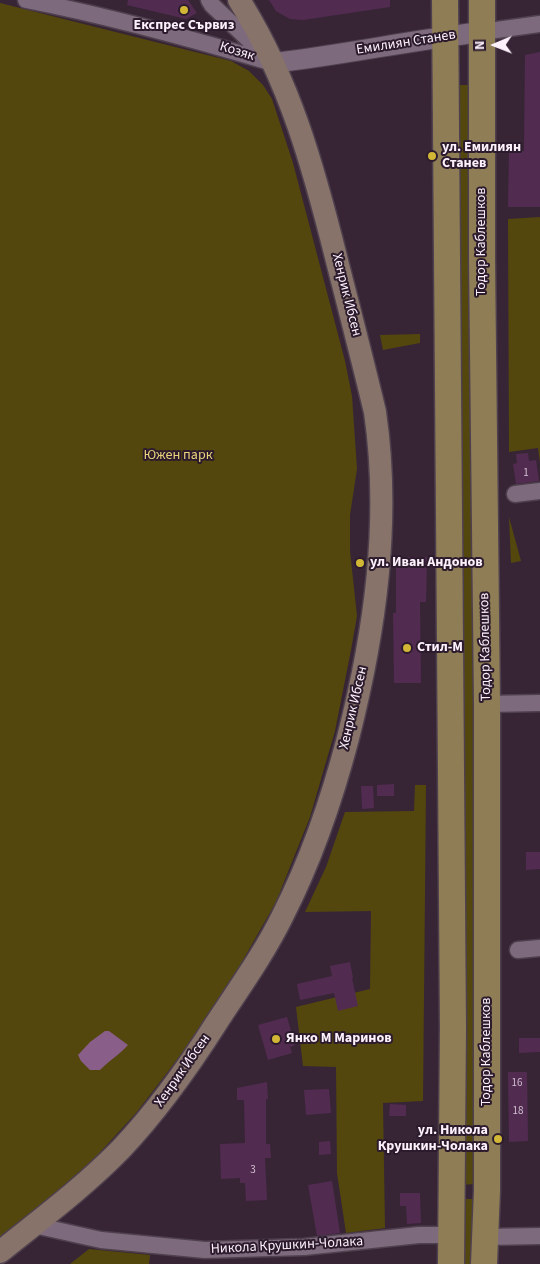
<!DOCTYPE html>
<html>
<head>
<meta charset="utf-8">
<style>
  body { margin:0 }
  #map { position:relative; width:540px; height:1264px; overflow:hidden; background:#372536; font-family:"Source Sans 3",sans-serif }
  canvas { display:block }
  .north { position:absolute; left:470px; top:20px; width:50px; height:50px; -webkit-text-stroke:4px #2c1b2c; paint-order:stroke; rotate:269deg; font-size:14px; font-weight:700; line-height:20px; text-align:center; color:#fdf1fc }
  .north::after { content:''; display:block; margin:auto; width:18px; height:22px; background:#fdf1fc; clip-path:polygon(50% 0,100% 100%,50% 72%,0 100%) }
</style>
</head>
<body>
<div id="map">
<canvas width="540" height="1264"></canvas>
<div class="north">N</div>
</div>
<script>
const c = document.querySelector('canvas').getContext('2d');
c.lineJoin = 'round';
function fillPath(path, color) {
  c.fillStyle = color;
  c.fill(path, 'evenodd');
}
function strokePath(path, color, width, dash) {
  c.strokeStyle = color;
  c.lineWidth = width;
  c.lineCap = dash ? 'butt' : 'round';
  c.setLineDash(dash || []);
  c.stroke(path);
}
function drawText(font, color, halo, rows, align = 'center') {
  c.font = font + ' "Source Sans 3",sans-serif';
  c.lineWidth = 4;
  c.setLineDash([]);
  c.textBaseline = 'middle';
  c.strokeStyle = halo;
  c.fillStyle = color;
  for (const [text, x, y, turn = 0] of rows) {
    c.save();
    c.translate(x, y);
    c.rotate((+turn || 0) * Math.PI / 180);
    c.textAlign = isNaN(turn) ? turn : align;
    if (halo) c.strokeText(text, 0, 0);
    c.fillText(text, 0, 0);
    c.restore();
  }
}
const green = new Path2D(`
  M0,3l231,58 18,10 14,14 9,14 21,64 52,198 7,35 5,73 -7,46v36l7,65 -6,34 -16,81 -25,86 -34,85 -41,72 -49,74 -50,65 -43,47 -36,33 -57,47z
  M458,85h15l5,655 -2,444 -16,1z
  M540,217v246l-2,-15 -29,4 -1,-233z
  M420,334v9l-37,7 -3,-15z
  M509,517l12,44 -10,2z
  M415,785h11l-3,316 -40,2 2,125 -39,5 -9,-60 -1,-106 -33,-1 -7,-59 74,-18 1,-78 -66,1 21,-45 19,-55 69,-1z
  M460,1199h16v65h-17z
  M89,1249l61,6 -1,9h-79z`);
const water = new Path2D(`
  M105,1031h4l19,14c-9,10 -18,15 -28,25h-10l-9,-9 -3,-6 12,-13z`);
const building = new Path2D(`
  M128,0h60l9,13 -11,6 -59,-14z
  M269,0h121v7l-87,13 -13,-1 -14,-8z
  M540,52v155h-32l1,-56h15l1,-96z
  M528,453l1,8 7,-1 3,21 -23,3 -3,-20 4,-1 -1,-9z
  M396,557h31l-1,45h-6l1,81h-27l-1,-70h3z
  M394,784v12h-17v-11z
  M361,786h12l1,22 -12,1z
  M526,852h14v17l-14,1z
  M350,962l3,16h-1l6,28 -20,5 -4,-18 -34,7 -3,-16 35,-8 -2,-10z
  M287,1017l8,28 -5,2 2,6 -24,7 -10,-35z
  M519,1038h21v14l-21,1z
  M508,1072h19l1,69 -19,1z
  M267,1082l1,17h-2v45h4l1,14h-6l2,42 -21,1 -1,-18h-5v-5l-19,1 -1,-35 25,-1 -1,-43h-7v-12z
  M329,1089l2,24 -25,2 -2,-25z
  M390,1104l16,1v11h-17z
  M330,1141l1,13 -12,1v-13z
  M332,1181l8,52 -23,3 -9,-51z
  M400,1193h20l1,30 -14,1 -1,-18h-6z`);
const minor = new Path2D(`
  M26,0c83,16 166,39 247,63
  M209,0l3,5 54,51
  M482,32l58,-8
  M515,494l25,-3
  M487,704l53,-1
  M518,950l22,-2
  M34,1225l67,15 104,10 99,-3 115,-12h33
  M486,1237l54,-1`);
const tertiary = new Path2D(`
  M273,63c70,-8 139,-23 209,-31`);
const secondary = new Path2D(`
  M0,1252c41,-33 84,-65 121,-103 37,-39 68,-83 96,-127 23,-35 48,-70 66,-107 29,-57 49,-116 65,-177 27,-106 43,-217 27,-326 -12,-50 -25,-100 -38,-151 -23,-92 -47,-180 -98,-261`);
const primary = new Path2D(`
  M445,0l8,1027 -2,237
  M482,0v260l5,444v487l-3,73`);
const markers = [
  [184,10,5,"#d2b736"],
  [432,156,5,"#d2b736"],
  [360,563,5,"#d2b736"],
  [407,648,5,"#d2b736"],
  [276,1039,5,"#d2b736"],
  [498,1139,5,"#d2b736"]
];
const numberNames = [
  ["1",526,474],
  ["16",517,1084],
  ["18",518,1112],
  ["3",253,1171]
];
const poiNames = [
  ["Експрес Сървиз",184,26,"center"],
  ["ул. Емилиян",442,148],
  ["Станев",442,164],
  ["ул. Иван Андонов",370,563],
  ["Стил-М",417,648],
  ["Янко М Маринов",286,1039],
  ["ул. Никола",488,1131,"right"],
  ["Крушкин-Чолака",488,1147,"right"]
];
const streetNames = [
  ["Емилиян Станев",406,43,-9],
  ["Козяк",237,52,17],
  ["Тодор Каблешков",482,242,-90],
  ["Хенрик Ибсен",346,295,76],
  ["Тодор Каблешков",486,647,-91],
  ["Хенрик Ибсен",354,708,-77],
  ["Тодор Каблешков",487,1052,-90],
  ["Хенрик Ибсен",183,1071,-55],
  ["Никола Крушкин-Чолака",287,1246,-3]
];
const parkNames = [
  ["Южен парк",178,456]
];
fillPath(green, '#53470d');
fillPath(water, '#895e88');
fillPath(building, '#522b51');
strokePath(minor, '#4f404e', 19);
strokePath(tertiary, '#4f404e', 22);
strokePath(secondary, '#4f404e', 25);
strokePath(primary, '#4f404e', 29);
strokePath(minor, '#7e6a7d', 16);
strokePath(tertiary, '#7e6a7d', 20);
strokePath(secondary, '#877369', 22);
strokePath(primary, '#8f7d55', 26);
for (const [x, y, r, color] of markers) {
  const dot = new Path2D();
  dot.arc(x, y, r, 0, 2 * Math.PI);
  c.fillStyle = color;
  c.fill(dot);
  strokePath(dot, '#2c1b2c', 2);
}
drawText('11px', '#d2c0d1', null, numberNames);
drawText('bold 14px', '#fdf1fc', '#2c1b2c', poiNames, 'left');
drawText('14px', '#fdf1fc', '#2c1b2c', streetNames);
drawText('14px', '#e9d47c', '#2c1b2c', parkNames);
</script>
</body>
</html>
